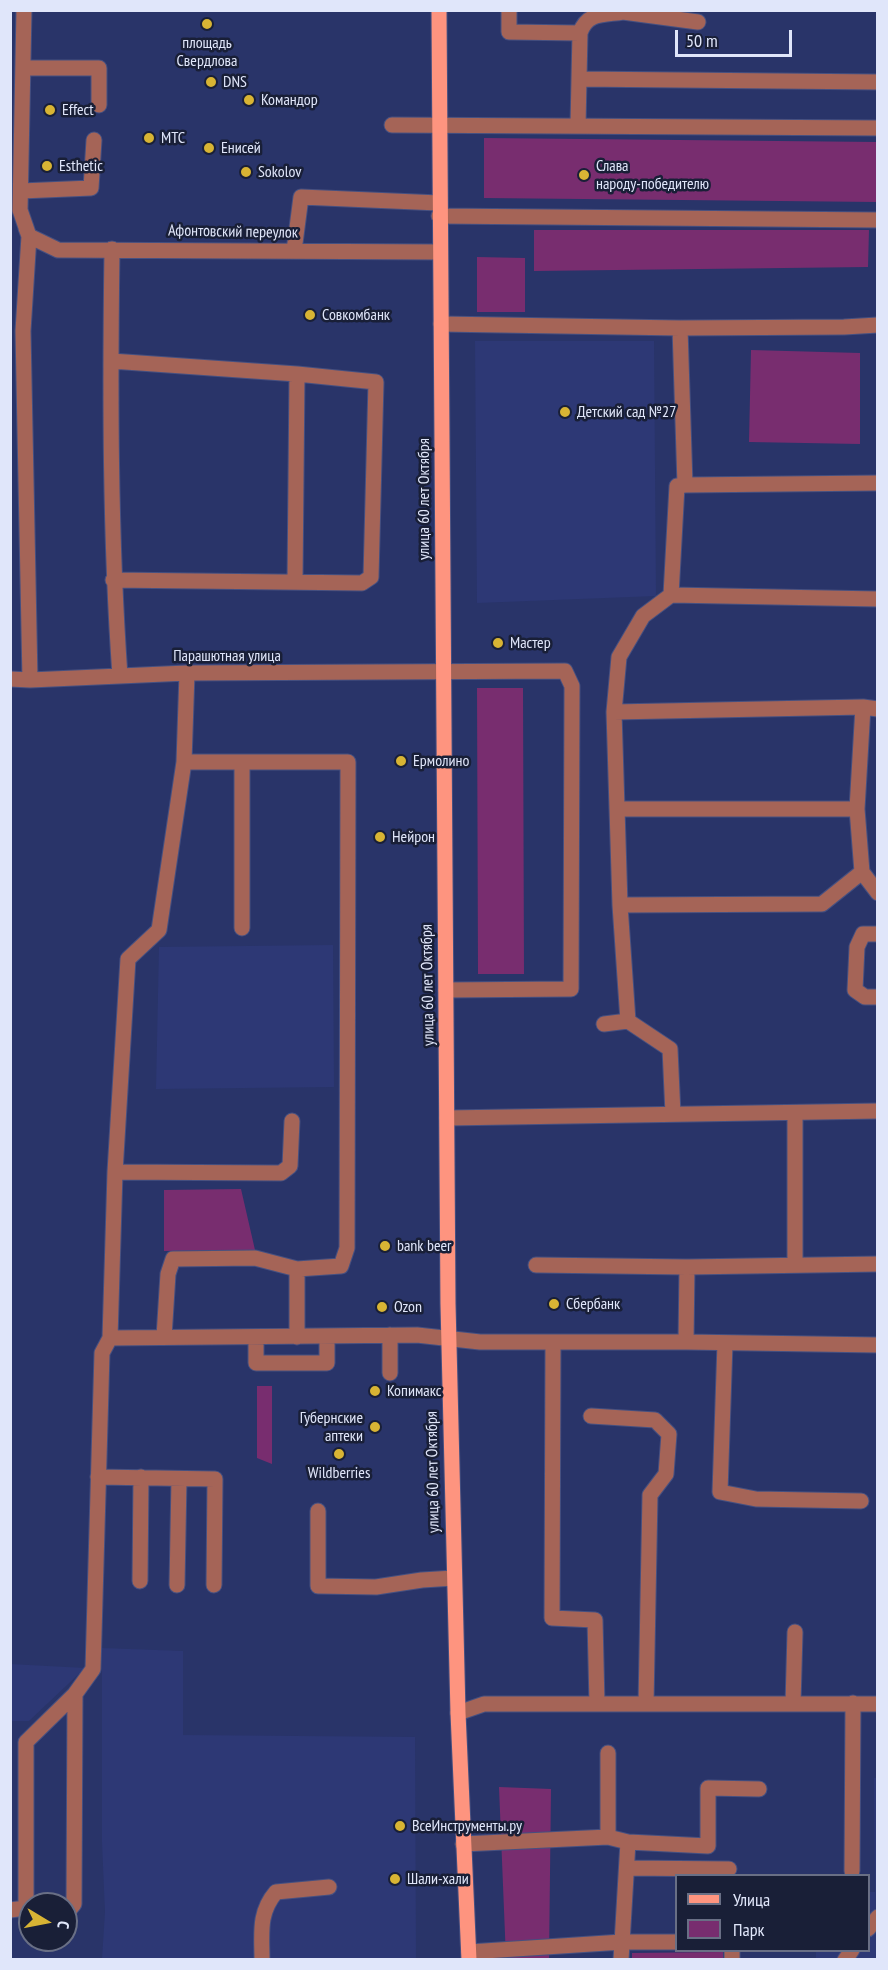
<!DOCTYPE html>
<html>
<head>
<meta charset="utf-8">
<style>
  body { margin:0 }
  #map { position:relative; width:888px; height:1970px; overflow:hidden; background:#293469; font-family:"PT Sans Narrow",sans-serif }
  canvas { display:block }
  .frame { position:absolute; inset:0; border:12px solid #e0e6fa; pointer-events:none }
  .legend { position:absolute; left:675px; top:1874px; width:195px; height:78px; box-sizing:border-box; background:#191f37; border:2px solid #696f85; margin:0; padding:8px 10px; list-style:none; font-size:18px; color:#e0e6fa }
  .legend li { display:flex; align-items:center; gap:12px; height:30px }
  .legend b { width:30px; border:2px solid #696f85 }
  .north { position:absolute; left:18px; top:1892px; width:60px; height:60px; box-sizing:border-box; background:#191f37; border:2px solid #696f85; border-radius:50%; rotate:100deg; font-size:16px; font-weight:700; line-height:24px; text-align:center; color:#e0e6fa }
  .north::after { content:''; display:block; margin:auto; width:21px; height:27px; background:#d8b434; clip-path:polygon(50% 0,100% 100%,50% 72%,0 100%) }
  .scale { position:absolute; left:675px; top:30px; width:117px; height:27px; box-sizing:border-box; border:3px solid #e0e6fa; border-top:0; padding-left:8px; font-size:18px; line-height:21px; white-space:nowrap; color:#e0e6fa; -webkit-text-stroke:4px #191f37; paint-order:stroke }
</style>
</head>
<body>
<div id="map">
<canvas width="888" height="1970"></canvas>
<div class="frame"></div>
<ul class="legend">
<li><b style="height:8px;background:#fe947f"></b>Улица</li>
<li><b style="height:16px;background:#782d6f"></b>Парк</li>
</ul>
<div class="north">С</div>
<div class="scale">50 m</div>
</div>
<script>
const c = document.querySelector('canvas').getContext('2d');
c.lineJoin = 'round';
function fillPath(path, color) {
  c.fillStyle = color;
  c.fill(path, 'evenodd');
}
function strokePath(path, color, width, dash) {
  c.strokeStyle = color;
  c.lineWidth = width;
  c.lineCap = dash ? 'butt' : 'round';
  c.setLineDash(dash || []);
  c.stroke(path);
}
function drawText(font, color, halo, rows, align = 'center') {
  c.font = font + ' "PT Sans Narrow",sans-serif';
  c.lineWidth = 5;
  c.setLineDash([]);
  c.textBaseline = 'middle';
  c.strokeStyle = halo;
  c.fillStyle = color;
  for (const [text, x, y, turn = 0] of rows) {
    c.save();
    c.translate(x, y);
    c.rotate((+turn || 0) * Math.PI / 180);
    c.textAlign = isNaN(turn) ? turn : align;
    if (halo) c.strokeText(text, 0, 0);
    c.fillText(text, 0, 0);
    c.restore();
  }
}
const built = new Path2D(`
  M475,341h179l2,255 -179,7z
  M333,945l1,142 -178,2 3,-142z
  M102,1648l81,3v84l232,2 1,222h-314l3,-47 -3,-70z
  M10,1664l75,4 -56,53h-18z
  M874,1778h3v181l-61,1v-9l52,-1 1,-58h6z`);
const green = new Path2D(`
  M484,138l393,4v60l-393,-4z
  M534,230h335l-1,37 -334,4z
  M477,257l48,1v54h-48z
  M751,350l109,3v91l-111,-2z
  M477,688h46l1,286h-46z
  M241,1189l14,61 -91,1v-61z
  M257,1386h15v78l-15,-6z
  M499,1787l52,2 -2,170h-43z
  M723,1952v7h-91v-6z`);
const minor = new Path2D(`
  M24,10l-4,200 9,26 29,14 382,2
  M509,10v22l71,1 -1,46 299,3
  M623,12l75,10
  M580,33c7,-21 24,-18 43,-21v-2
  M23,68h76v37
  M392,125l486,3
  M578,125l1,-46
  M21,191l70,-3 3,-48
  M439,216l439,4
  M26,228l3,8 -6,95 7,349
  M112,249c-2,143 -2,285 8,427
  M294,251l7,-54 138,6
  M441,324l239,4 164,-1 34,-2
  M111,361l186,13 79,8 -5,195 -9,6 -249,-3
  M685,485l193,-2
  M295,581l2,-207
  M671,595l207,4
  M10,679l20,1 157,-7 378,-2 7,15 -1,303 -125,1
  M863,707l-6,102 5,63 16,21
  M614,712l249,-5 15,2
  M617,809h240
  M620,905l202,-1 40,-32
  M242,928v-166
  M878,934h-15l-6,13 -2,43 10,7h13
  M604,1024l24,-3
  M673,1114l-3,-65 -42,-28 -8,-116 -6,-193 5,-55 24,-41 28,-21 6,-109 8,-1 -5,-157
  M447,1118l431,-7
  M115,1172l13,-213 31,-29 25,-168 3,-89
  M536,1265l151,2 191,-3
  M795,1265v-152
  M164,1337l4,-63 5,-15 82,-1 42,11 44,-3 6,-18 1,-486h-164
  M297,1337v-68
  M110,1338l307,-3 63,7h206l192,3
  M256,1338v25h71v-27
  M686,1342l1,-75
  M553,1343l-1,275 43,2 2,84
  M725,1343l-5,149 36,7 105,2
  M390,1373v-38
  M591,1416l64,4 14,14 -3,40 -16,21 -4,209
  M98,1477l117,2 -1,106
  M318,1511v75l58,1 46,-7 32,-2
  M140,1581l1,-104
  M177,1585l2,-106
  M793,1704l2,-72
  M458,1713l26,-9h394
  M608,1753v84
  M463,1844l145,-7 20,5 80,4v-58l51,1
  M628,1868l101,1
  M852,1871l1,-168
  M10,1910l16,-2v-166l49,-48 18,-25 9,-316 8,-15 5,-166 166,1 9,-7 2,-45
  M66,1914l8,-10 1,-210
  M868,1929l10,-12
  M732,1950v10
  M469,1952l153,-10h54
  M262,1960c0,-26 -4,-47 14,-68l53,-5
  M621,1960l7,-118
  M845,1960l7,-10`);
const major = new Path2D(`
  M439,10l9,1294 10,409 11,247`);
const markers = [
  [207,24,6,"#d8b434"],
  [211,82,6,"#d8b434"],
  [249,100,6,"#d8b434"],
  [50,110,6,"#d8b434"],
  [149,138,6,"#d8b434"],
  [209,148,6,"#d8b434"],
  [47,166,6,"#d8b434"],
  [246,172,6,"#d8b434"],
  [584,175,6,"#d8b434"],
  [310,315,6,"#d8b434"],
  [565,412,6,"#d8b434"],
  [498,643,6,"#d8b434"],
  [401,761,6,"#d8b434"],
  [380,837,6,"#d8b434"],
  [385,1246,6,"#d8b434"],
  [554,1304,6,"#d8b434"],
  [382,1307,6,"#d8b434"],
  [375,1391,6,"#d8b434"],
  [375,1427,6,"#d8b434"],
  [339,1454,6,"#d8b434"],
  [400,1826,6,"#d8b434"],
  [395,1879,6,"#d8b434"]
];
const poiNames = [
  ["площадь",207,43,"center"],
  ["Свердлова",207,61,"center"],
  ["DNS",223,82],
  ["Командор",261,100],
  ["Effect",62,110],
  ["МТС",161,138],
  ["Енисей",221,148],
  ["Esthetic",59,166],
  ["Слава",596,166],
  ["народу-победителю",596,184],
  ["Sokolov",258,172],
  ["Совкомбанк",322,315],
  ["Детский сад №27",577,412],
  ["Мастер",510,643],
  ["Ермолино",413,761],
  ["Нейрон",392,837],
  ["bank beer",397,1246],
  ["Сбербанк",566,1304],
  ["Ozon",394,1307],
  ["Копимакс",387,1391],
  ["Губернские",363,1418,"right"],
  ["аптеки",363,1436,"right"],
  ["Wildberries",339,1473,"center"],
  ["ВсеИнструменты.ру",412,1826],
  ["Шали-хали",407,1879]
];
const streetNames = [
  ["Афонтовский переулок",233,232,1],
  ["улица 60 лет Октября",424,499,-90],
  ["Парашютная улица",227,656],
  ["улица 60 лет Октября",428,985,-91],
  ["улица 60 лет Октября",433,1472,-91]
];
fillPath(built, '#2d3875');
fillPath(green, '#782d6f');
strokePath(minor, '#465080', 17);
strokePath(major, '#465080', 17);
strokePath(minor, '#a56457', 15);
strokePath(major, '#fe947f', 15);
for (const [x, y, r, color] of markers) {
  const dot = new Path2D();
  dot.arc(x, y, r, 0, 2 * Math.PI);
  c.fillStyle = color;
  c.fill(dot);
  strokePath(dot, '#191f37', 2);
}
drawText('16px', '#e0e6fa', '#191f37', poiNames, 'left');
drawText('16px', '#e0e6fa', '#191f37', streetNames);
</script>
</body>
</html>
